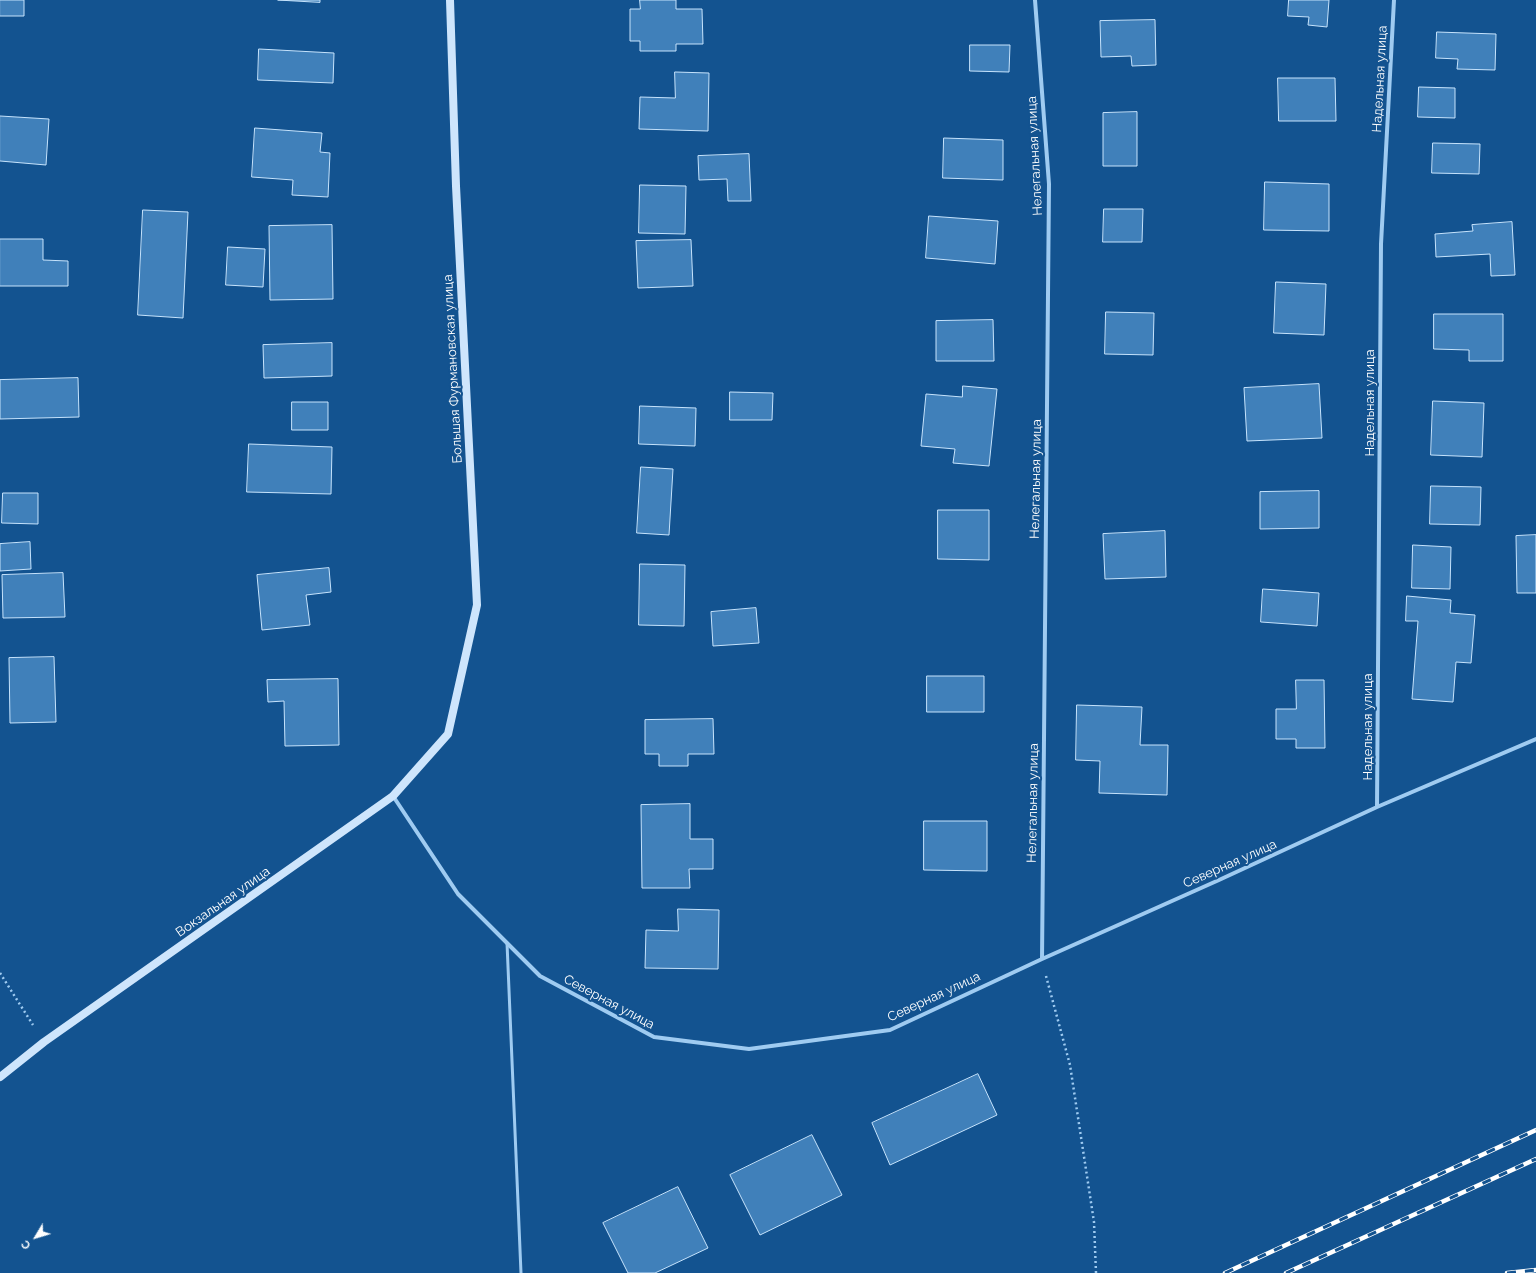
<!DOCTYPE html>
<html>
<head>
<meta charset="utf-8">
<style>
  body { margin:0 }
  #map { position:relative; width:1536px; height:1273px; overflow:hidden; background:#135390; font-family:Raleway,sans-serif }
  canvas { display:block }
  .north { position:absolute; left:16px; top:1217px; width:40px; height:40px; -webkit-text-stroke:3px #135390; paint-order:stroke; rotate:232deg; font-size:11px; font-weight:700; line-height:16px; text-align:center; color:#fff }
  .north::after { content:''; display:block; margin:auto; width:14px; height:18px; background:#fff; clip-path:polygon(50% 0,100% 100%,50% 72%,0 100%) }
</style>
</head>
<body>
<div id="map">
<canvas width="1536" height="1273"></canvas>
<div class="north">С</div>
</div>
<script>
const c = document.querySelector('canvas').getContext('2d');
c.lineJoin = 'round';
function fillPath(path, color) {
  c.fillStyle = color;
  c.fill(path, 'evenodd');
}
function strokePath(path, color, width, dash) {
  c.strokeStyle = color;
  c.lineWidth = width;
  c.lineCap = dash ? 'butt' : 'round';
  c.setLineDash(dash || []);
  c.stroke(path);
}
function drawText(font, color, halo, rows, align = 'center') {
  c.font = font + ' Raleway,sans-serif';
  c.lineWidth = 4;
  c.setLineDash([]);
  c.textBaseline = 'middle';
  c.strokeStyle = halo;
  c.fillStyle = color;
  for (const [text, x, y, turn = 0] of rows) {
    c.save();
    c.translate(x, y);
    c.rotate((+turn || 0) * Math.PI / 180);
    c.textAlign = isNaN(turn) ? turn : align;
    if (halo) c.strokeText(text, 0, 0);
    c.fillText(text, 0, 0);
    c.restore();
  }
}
const building = new Path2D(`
  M0,0h24v16h-24z
  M278,0h42v2z
  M640,0h36v9h26l1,35h-27v7h-36v-10h-10v-32h10z
  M1289,0h40l-2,27 -19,-2 1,-8 -21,-1z
  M1155,20l1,45 -24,1 -1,-10 -30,1 -1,-36z
  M1437,32l59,2 -1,36 -38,-1 1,-10 -22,-1z
  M970,45h40l-1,27 -39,-1z
  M259,49l75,4 -1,30 -75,-3z
  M675,72l34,1 -1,58 -69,-2 1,-32 35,1z
  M1278,78h57l1,43h-57z
  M1419,87l36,1v30l-37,-1z
  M1137,112v54h-34v-53z
  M0,116l49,3 -3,46 -46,-4z
  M255,128l67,5 -2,19 10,1 -2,44 -36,-2 1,-15 -41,-3z
  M944,138l59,2v40l-60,-2z
  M1433,143l47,1 -1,30 -47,-1z
  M749,154l2,47h-23l-1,-22 -28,1 -1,-24z
  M1265,182l64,2v47l-65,-1z
  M640,185l46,1 -1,48 -46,-1z
  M1104,209h39l-1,33h-39z
  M143,210l45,2 -5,106 -45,-3z
  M929,216l69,5 -3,43 -69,-6z
  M1512,222l3,53 -24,1 -1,-22 -54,3 -1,-23 38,-3 -1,-6z
  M332,225l1,74 -63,1 -1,-74z
  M0,239h43v21l25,1v25h-68z
  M691,240l2,46 -55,2 -2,-47z
  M228,247l37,2 -2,38 -37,-2z
  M1276,282l50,2 -2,51 -50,-2z
  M1106,312l48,1 -1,42 -48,-1z
  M1434,314h69v47h-34v-11l-35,-1z
  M993,320l1,41h-58v-40z
  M332,343v33l-68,2 -1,-33z
  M78,378l1,39 -79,2v-39z
  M1319,384l3,54 -75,3 -3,-53z
  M963,386l34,3 -8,77 -36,-3 2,-14 -34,-3 5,-52 36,3z
  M730,392l43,1 -1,27h-42z
  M1433,401l51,2 -2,54 -51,-2z
  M292,402h36v28h-36z
  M640,406l56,2 -1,38 -56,-2z
  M249,444l83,3 -1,47 -84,-2z
  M641,467l32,2 -4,66 -32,-2z
  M1431,486l50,1 -1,38 -50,-1z
  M1319,491v37l-59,1v-37z
  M3,493h35v31l-36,-1z
  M938,510h51v50l-51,-1z
  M1165,531l1,46 -61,2 -2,-45z
  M1536,535v58h-19l-1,-57z
  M30,542l1,27 -31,2v-27z
  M1413,545l38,2 -1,42 -38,-1z
  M640,564l45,1 -1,61 -45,-1z
  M329,568l2,24 -25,3 4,30 -48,5 -5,-55z
  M63,573l2,44 -62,1 -1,-43z
  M1263,589l56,4 -2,33 -56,-4z
  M1407,596l44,4 -1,13 25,2 -4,48 -15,-1 -3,40 -41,-3 6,-78h-12z
  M756,608l3,35 -46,3 -2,-34z
  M54,657l2,65 -46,1 -1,-65z
  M927,676h57v36h-57z
  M338,679l1,66 -54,1 -1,-45 -16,1 -1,-22z
  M1296,680h28l1,68h-29v-9h-20v-30h20z
  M1077,705l65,2 -2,38h28l-1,50 -68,-2 1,-32 -24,-1z
  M713,719l1,35h-26v12h-29v-12h-14v-34z
  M690,804v35h23v30h-24l1,19h-48l-1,-83z
  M924,821h63v50l-63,-1z
  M678,909l41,1 -1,59 -73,-1 1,-38 32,1z
  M978,1074l19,41 -107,50 -18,-42z
  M812,1135l30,60 -82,40 -30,-60z
  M678,1187l30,61 -53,25h-27l-25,-50z`);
const path = new Path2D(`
  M0,973l33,52
  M1046,976l24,89 24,157 2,51`);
const service = new Path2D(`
  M507,943l14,330`);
const minor = new Path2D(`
  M1035,0l14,184 -7,775
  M393,796l65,98 82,82 114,61 95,12 141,-19 152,-71 177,-79 158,-73 159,-68
  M1377,807l4,-563 13,-244`);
const secondary = new Path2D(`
  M0,1077l44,-35 349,-246 55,-62 29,-129 -21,-419 -6,-186`);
const rail = new Path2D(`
  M1225,1273l311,-143
  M1286,1273l250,-114
  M1507,1273l29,-3`);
const streetNames = [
  ["Надельная улица",1380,79,-87],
  ["Нелегальная улица",1035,156,-93],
  ["Большая Фурмановская улица",453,369,-93],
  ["Надельная улица",1370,403,-90],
  ["Нелегальная улица",1036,479,-89],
  ["Надельная улица",1368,727,-90],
  ["Нелегальная улица",1033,803,-89],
  ["Северная улица",1230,864,-24],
  ["Вокзальная улица",223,902,-35],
  ["Северная улица",934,997,-25],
  ["Северная улица",609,1002,28]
];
fillPath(building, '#4080ba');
strokePath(building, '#c6e3fc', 1);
strokePath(path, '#9fcbf1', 2.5, [2, 3]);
strokePath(service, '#9fcbf1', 3);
strokePath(minor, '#9fcbf1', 4);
strokePath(secondary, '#cee5fc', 8);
strokePath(rail, '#fff', 4.5);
strokePath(rail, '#135390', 3, [9]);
drawText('13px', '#fff', '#135390', streetNames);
</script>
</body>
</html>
